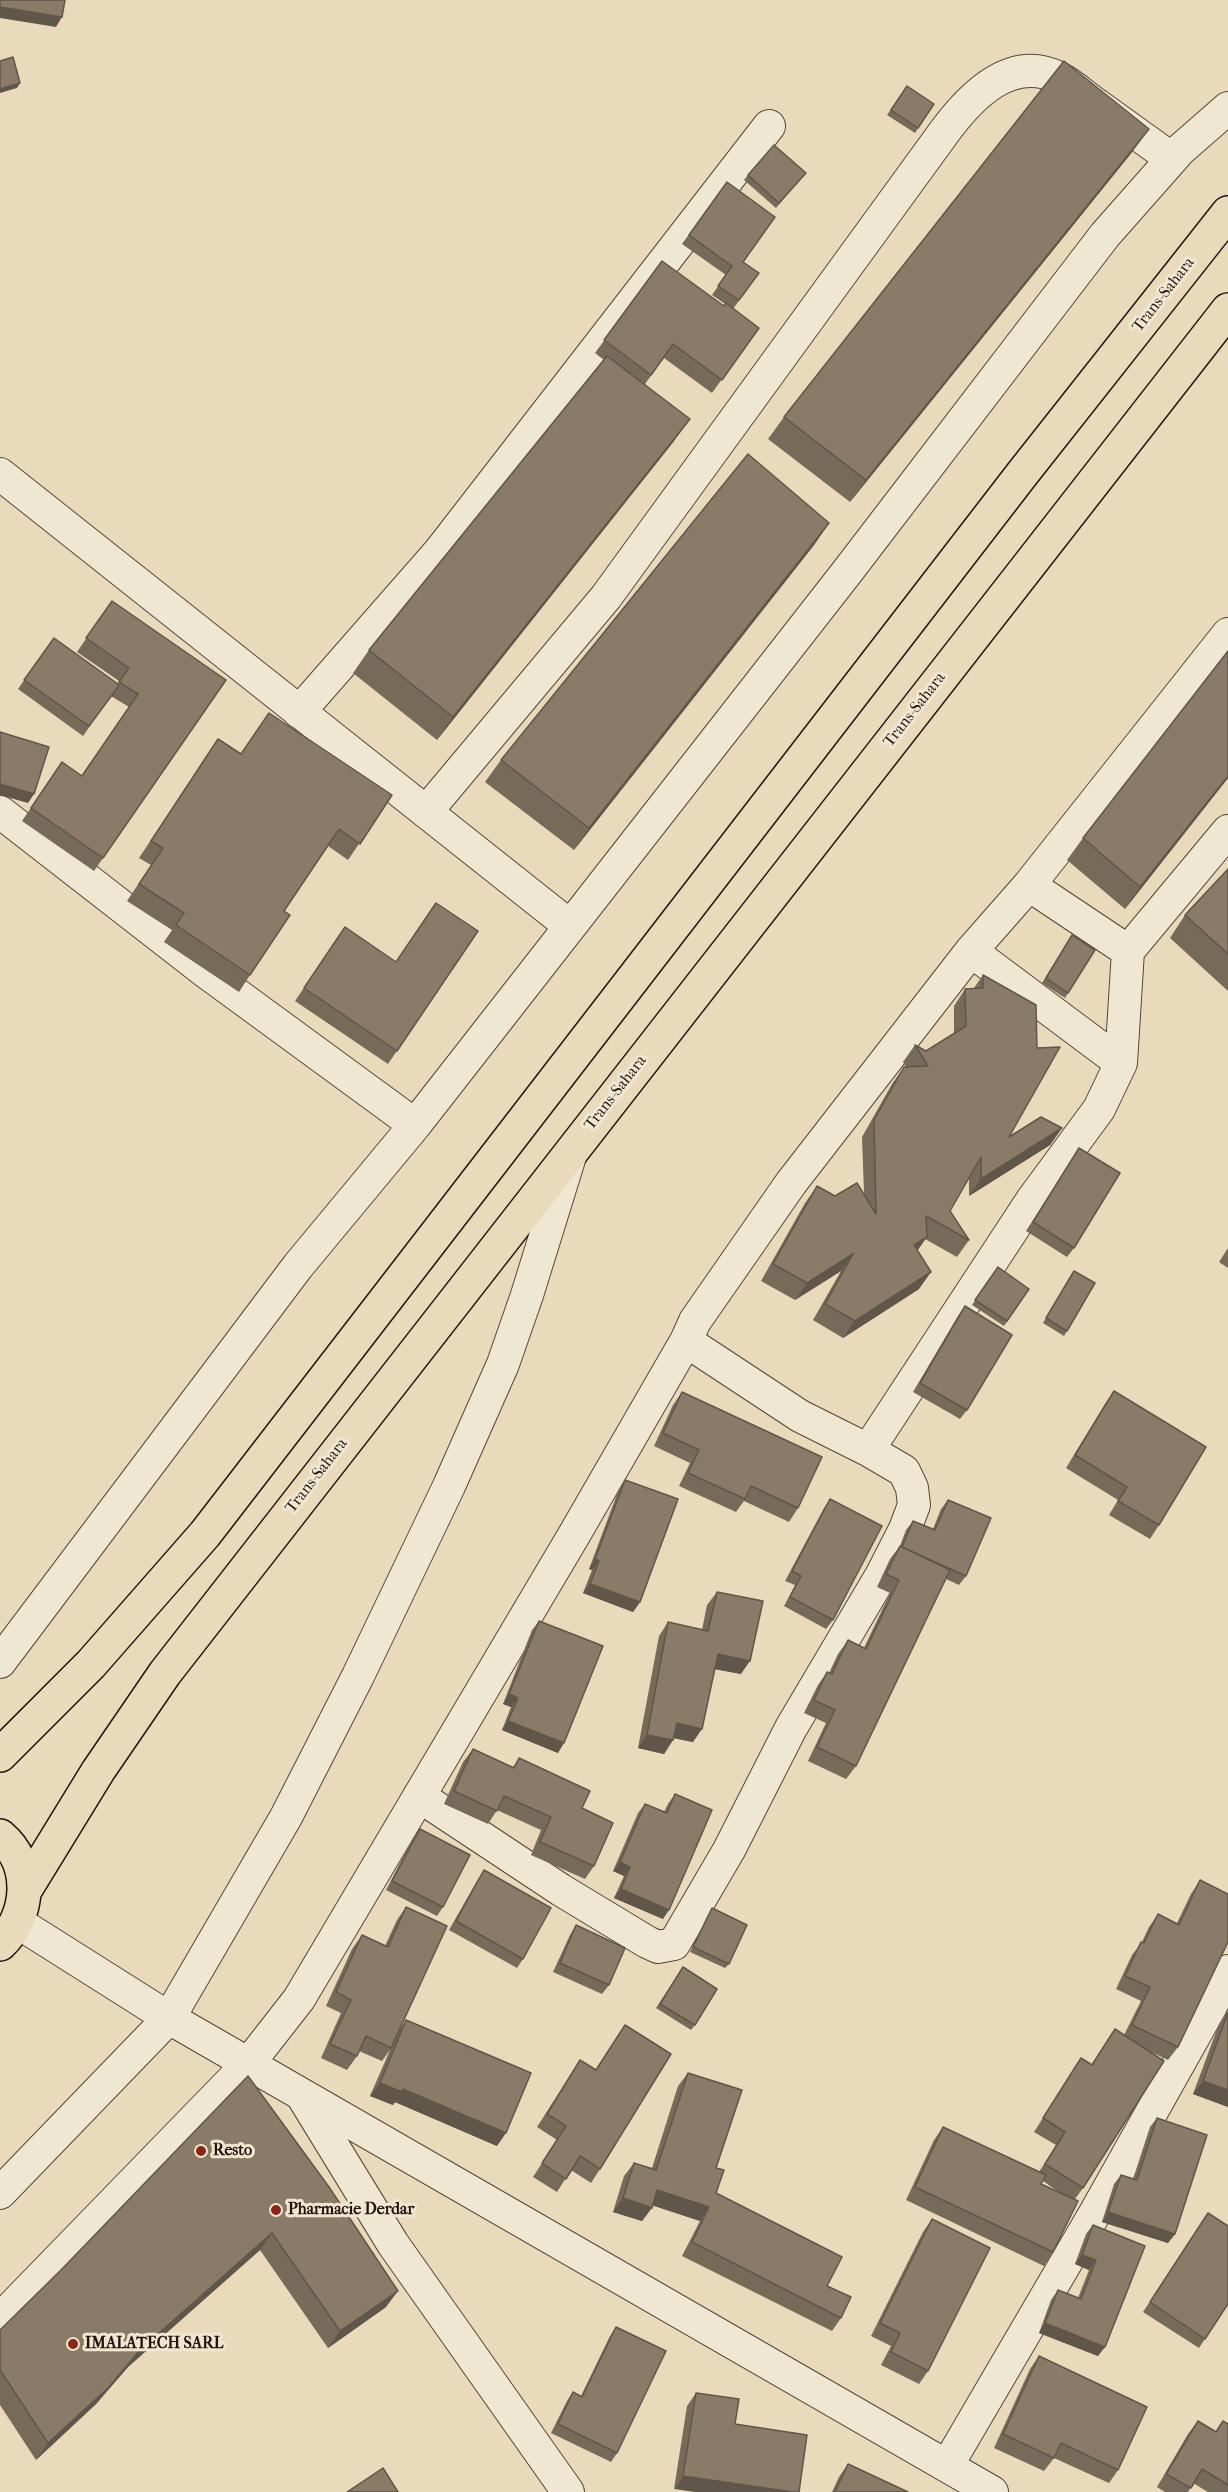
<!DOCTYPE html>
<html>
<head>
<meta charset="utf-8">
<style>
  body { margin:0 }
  canvas { display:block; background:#e8daba }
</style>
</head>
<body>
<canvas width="1228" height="2492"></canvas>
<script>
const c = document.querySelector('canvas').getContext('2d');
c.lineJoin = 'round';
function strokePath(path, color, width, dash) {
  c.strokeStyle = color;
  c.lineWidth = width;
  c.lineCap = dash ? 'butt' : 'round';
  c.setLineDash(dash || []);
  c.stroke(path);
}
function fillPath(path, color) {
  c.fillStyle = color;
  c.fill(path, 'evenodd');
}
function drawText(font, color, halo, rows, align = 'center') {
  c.font = font + ' "IM FELL French Canon",serif';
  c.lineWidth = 6;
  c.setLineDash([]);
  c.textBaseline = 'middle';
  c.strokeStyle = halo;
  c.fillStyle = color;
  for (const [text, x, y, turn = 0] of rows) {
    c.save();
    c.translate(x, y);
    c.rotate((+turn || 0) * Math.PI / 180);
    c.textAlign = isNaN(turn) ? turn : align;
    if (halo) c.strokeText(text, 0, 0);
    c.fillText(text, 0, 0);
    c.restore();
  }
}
const minor = new Path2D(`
  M0,474l570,452
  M299,712l141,-161 329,-425
  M0,812l206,160 209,153
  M426,812l180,-215 339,-466c26,-35 66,-77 114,-53 14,7 26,19 38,27 25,18 50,36 75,54
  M1029,885l99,66
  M971,951l150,112
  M686,1341l114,75 68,34 164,-250 67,-91 22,-46 7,-112 100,-120
  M0,1662l298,-396 117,-141 432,-553 258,-337 75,-85 48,-42
  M419,1796l142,94 86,52 11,5 16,-3 55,-94 62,-122 90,-152 24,-47 9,-24 -2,-17 -8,-17 -36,-21
  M17,1922l152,96 823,474
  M303,2097l90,147 175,248
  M0,2193l169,-175 117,-201 72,-141 91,-190 54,-122 24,-69 44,-142
  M0,2317l12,-10 237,-244 50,-64 275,-464 112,-194 9,-20 96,-138 180,-232 58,-66 199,-251
  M947,2466l148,-253 115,-205 18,-37`);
const trunk = new Path2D(`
  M0,1755l91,-91 114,-130 817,-1060 206,-261
  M0,1836c34,28 30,80 0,108
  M25,1890l73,-119 67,-98 1063,-1363`);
const wall = new Path2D(`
  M907,86l27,18 -19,29 -28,-18z
  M1133,151l-283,351 -82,-63 16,-22z
  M806,173l-30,35 -32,-28 4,-5z
  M727,182l16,80 16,11 -26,36 26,19 -47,65 -48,-35 -19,26 29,57 -237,299 -84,-67 16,-23 235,-290 -9,-7 67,-92 62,45 1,-2 -13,-9 14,-20 -44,-31z
  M829,523l-15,22 -240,305 -89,-68 16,-22z
  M112,601l114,79 -132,191 -72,-50 40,-59 19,14 48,-69 -18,-11 -28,40 -65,-47 36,-51 64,46 1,-3 -42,-29z
  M1228,651v127l-103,131 -58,-49 16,-22z
  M218,739l22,15 152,41 -44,65 -20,-14 -44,65 -34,64 -11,17 -75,-50 8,-12 -45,-29 24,-36 -12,-7z
  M1228,869v122l-58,-53 15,-23z
  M345,927l51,35 82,-31 -90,133 -93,-63z
  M1072,935l23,15 -30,48 -23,-15z
  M983,975l26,162 53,-9 -12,17 -81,51v-18l-19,33 19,29 -12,17 -32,-18 -8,12 2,38 -76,49 -30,-18 28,-49 -46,29 -34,-19 44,-78 12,-17 18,10 29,-3 -2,-56 30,-53 12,-17h2l-3,-5 12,-17 11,6 28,-17v-28l11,-17 9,-1z
  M1079,1148l-5,100 -7,9 -41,-26z
  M1228,1248v20l-9,-6z
  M998,1267l31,22 -25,37 -32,-21z
  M1071,1275l-4,56 -3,5 -21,-13z
  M965,1306l2,104 -7,9 -47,-27 45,-76z
  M1114,1391l45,134 -9,14 -41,-24 9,-15 -52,-32 39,-64z
  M682,1392l116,116 -9,14 -45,-21 -8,11 -57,-26 11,-23 -36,-17 19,-41z
  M625,1480l15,122 -7,10 -50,-19 9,-23 -3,-1 30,-80z
  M830,1499l3,121 -7,9 -42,-23 11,-21 -10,-4 39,-73z
  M948,1500l18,76 -7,9 -13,-6 -90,187 -10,13 -38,-18 18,-38 -22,-10 14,-28 9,-13 2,1 9,-19 10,-14 16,8 26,-55 -13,-6 13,-28 10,-13 6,-16 7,-9 20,8 8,-20z
  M717,1592l24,82 -26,-5 -22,73 -19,-4 -1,2 -9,14 -26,-6 21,-112 9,-14 34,8 5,-25z
  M539,1621l19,132 -56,-23 9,-23 -8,-3 29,-74z
  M473,1749l40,18 6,-9 63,50 12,58 -9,13 -54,-24 10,-25 -44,-20 -9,14 -44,-20 19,-42z
  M675,1794l-12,125 -49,-21 10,-22 -11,-5 25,-58 7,-9 19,8 4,-8z
  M420,1829l23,78 -6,9 -51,-26 27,-52z
  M484,1870l39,89 -6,9 -68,-38 29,-51z
  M1200,1880l-22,167 -10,13 -19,-9 -66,137 -8,11 -22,53 -9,14 -138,-66 28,-60 9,-13 96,45 17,-27 -22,-13 47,-74 10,7 24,-36 9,6 17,-34 -25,-12 16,-34 10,-13 7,-15 9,-13 19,9 14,-29zM1043,2181l17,12 -19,-9z
  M406,1907l-6,122 6,-9 91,126 -102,-44 -2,3 -23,-9 20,-46 -8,11 -23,-10 -2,5 -10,14 -26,-12 20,-45 -15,-7 26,-57 10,-14 23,11 12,-26z
  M712,1908l17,56 -4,4 -35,-16 19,-39z
  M576,1925l33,60 -7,9 -49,-22 17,-37z
  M683,1967l12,58 -4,5 -35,-22z
  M1228,2011v96l-35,-13 26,-70z
  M625,2025l-25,144 -9,14 -20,-13 -14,22 -24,-15 24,-37 -20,-13 43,-67 16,10z
  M688,2073l28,95v25l111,93 14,32 -9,13 -150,-75 18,-35 -47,-16 -11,16 -29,-9 11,-36 10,-13 18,5 26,-82z
  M248,2076l138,231 -58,41 -68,-98 -132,117 -32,37 -60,56 -36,-55v-75l61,-60z
  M1157,2118l18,116 -7,9 -66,-21 12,-38 7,-9 12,4 17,-52z
  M932,2219l-4,152 -9,13 -38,-19 10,-19 -20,-10 52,-104z
  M1202,2222l26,82 -29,44 -56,-36z
  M1093,2225l52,21 -47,110 -59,-23 12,-33 7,-10 20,8 11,-28 -14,-6 11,-30z
  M616,2327l1,126 -6,9 -60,-29 16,-32 6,-9 8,4 29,-60z
  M1039,2356l79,114 -9,13 -55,-25 -10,13 -50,-23 36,-79z
  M696,2393l43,6 -65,90 13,-83z
  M1198,2421l18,10 7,-10 5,3v68h-20l-15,-9 -5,9h-23l-8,-5 31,-53z
  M848,2464l60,28h-76l7,-15z`);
const shadedWall = new Path2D(`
  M0,7l62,10 -6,10 -56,-9z
  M20,83l-3,5 -17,5v-4z
  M1149,129l-16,22 -283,351 16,-22z
  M690,419l-16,22 -237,299 16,-23z
  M829,523l-15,22 -240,305 15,-22z
  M1228,776v2l-103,131 15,-22z
  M0,784l34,10 -6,9 -28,-8z
  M1062,1128l-12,17 -81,51 12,-17z
  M927,1237l-12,17 -1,-9z
  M853,1254l-12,17 -46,29 12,-17z
  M931,1272l-12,17 -76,49 12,-17z
  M595,1559l4,2 -7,9 -3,-1z
  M590,1584l50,18 -7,10 -50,-19z
  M718,1654l32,7 -9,13 -32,-6z
  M509,1694l9,4 -7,9 -8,-3z
  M508,1721l56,22 -6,10 -56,-23z
  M677,1723l25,6 -9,13 -26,-5z
  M647,1735l26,5 -9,14 -26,-6z
  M620,1862l10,5 -6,9 -11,-5z
  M621,1889l48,21 -6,9 -49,-21z
  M1203,2081l25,9v17l-35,-13z
  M380,2083l23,6 103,44 -9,13 -102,-44 -2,3 -23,-9z
  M657,2190l52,17 -9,14 -52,-17z
  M623,2198l29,10 -10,13 -29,-9z
  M1108,2212l67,22 -7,9 -66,-21z
  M272,2233l-12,17 -132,117 -32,37 -60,56 12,-17 92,-93z
  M1082,2255l14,5 -7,10 -14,-6z
  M398,2291l-12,16 -58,41 12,-17z
  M1045,2323l60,24 -7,9 -59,-23z
  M683,2476l110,16h-98l-21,-3z`);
const building = new Path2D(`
  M0,0h65l-3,17 -62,-10z
  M13,57l7,26 -20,6v-28z
  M1064,61l85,68 -283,351 -82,-63z
  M907,86l27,18 -16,24 -27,-18z
  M774,145l32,28 -27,30 -31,-28z
  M727,182l48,35 -32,45 16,11 -20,27 -21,-14 14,-20 -43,-31z
  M662,261l62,45 2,-3 33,25 -37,52 -49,-36 -22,31 -47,-35z
  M607,356l83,63 -237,298 -84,-67z
  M748,454l81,69 -240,305 -88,-68z
  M112,601l114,79 -123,178 -72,-50 31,-46 20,14 56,-82 -19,-12 10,-14 -43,-30z
  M54,638l64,46v3l-29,39 -65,-46z
  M1228,651v125l-88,111 -57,-49z
  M269,713l123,82 -32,49 -21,-15 -55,82 6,4 -40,60 -74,-50 8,-12 -45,-29 24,-36 -12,-7 67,-102 23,15z
  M0,732l49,15 -15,47 -34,-10z
  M1228,869v85l-43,-39z
  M436,903l42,28 -81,120 -93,-63 41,-61 51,35z
  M1072,935l23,15 -27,43 -22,-15z
  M983,975l53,30 1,43 23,-1 -51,90 32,-20 21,11 -81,51v-22l-31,54 19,29 -43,-24 1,21 -13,8 17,27 -76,49 -30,-17 28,-50 -46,29 -34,-19 44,-78 18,10 22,-13 19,31 -2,-94 30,-53 24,-1 -13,-21 11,6 40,-25 -1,-37 18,-1z
  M1079,1148l41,25 -46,75 -41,-26z
  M998,1267l31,22 -22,32 -32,-21z
  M1074,1271l21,12 -28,48 -21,-13z
  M965,1306l47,29 -45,75 -47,-27z
  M1114,1391l92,56 -47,78 -41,-24 9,-14 -52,-32z
  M682,1392l140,65 -24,51 -47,-22 -6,13 -57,-26 11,-23 -36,-17z
  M625,1480l53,19 -38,103 -50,-18 9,-23 -4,-2z
  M830,1499l52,27 -49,94 -43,-23 11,-21 -9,-5z
  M948,1500l43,18 -25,58 -64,-29 11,-26 22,9z
  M900,1546l50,24 -94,196 -39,-19 18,-37 -21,-10 13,-28 5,2 16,-34 18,9 33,-69 -13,-6z
  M717,1592l46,9 -13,60 -32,-7 -16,75 -25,-6 -4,17 -26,-5 21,-113 40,9z
  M539,1621l64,25 -39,97 -56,-22 10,-23 -9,-4z
  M473,1749l41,19 5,-10 71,33 -8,17 31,15 -19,43 -54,-24 11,-25 -47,-21 -7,15 -43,-20z
  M675,1794l37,16 -43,100 -48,-21 9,-22 -10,-5 25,-58 22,9z
  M420,1829l50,26 -27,52 -51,-26z
  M484,1870l67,38 -28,51 -67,-38z
  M1200,1880l28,14v48l-50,105 -46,-22 18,-38 -25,-11 16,-34 3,1 14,-29 21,11z
  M406,1907l41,19 -56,122 -25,-12 -9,20 -27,-12 21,-44 -15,-8 26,-57 26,12z
  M712,1908l35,17 -18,39 -36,-17z
  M576,1925l49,23 -16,37 -49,-22z
  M683,1967l34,22 -22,36 -35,-21z
  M1228,2012v78l-25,-9z
  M406,2020l125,53 -25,60 -103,-44 -1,3 -22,-9z
  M625,2025l46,29 -71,115 -20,-13 -14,23 -24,-16 24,-37 -19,-12 33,-54 16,10z
  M1115,2029l49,32 -81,127 -38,-24 20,-32 -22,-14 38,-60 11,7z
  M688,2073l54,17 -26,78 8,2 -8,23 126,64 -15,29 24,11 -10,21 -149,-76 17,-35 -52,-17 -5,18 -29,-10 11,-35 22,7z
  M248,2076l81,111 69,104 -58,40 -68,-98 -132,117 -32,38 -60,55 -48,-73v-40l61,-60z
  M1157,2118l50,17 -32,99 -67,-22 13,-37 16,5z
  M943,2127l103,48 -5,9 37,17 -25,51 -138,-65z
  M1208,2213l20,13v78l-23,35 -55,-37z
  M932,2219l58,29 -62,123 -37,-19 9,-19 -20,-10z
  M1093,2225l52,21 -40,101 -60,-24 13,-33 23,9 15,-39 -14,-5z
  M616,2327l50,24 -49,102 -59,-29 15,-32 9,5z
  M1039,2356l108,51 -29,63 -57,-27 -7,15 -51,-24z
  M696,2393l43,6 -4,25 72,11 -8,57h-6l-110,-16z
  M1198,2421l18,11 7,-11 5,3v61l-26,-16 -11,19 -25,-14z
  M848,2464l60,28h-73z
  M383,2468l15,24h-51z`);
const markers = [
  [201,2151,6,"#8f2418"],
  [276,2210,6,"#8f2418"],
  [73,2344,6,"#8f2418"]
];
const streetNames = [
  ["Trans-Sahara",1164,295,-52],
  ["Trans-Sahara",915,710,-52],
  ["Trans-Sahara",616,1093,-52],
  ["Trans-Sahara",317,1476,-52]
];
const poiNames = [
  ["Resto",213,2151],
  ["Pharmacie Derdar",288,2210],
  ["IMALATECH SARL",85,2344]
];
strokePath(minor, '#54463a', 34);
strokePath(trunk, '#22140f', 36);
strokePath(minor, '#f0e7d2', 32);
strokePath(trunk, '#e8daba', 33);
fillPath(wall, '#766a59');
fillPath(shadedWall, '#605649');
fillPath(building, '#897b68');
strokePath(building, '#605649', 1.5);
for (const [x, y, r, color] of markers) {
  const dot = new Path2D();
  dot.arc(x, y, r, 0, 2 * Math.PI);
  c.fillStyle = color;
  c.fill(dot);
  strokePath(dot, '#f0e7d2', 2);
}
drawText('16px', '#22140f', '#f0e7d2', streetNames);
drawText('bold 16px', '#22140f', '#f0e7d2', poiNames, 'left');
</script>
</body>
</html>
